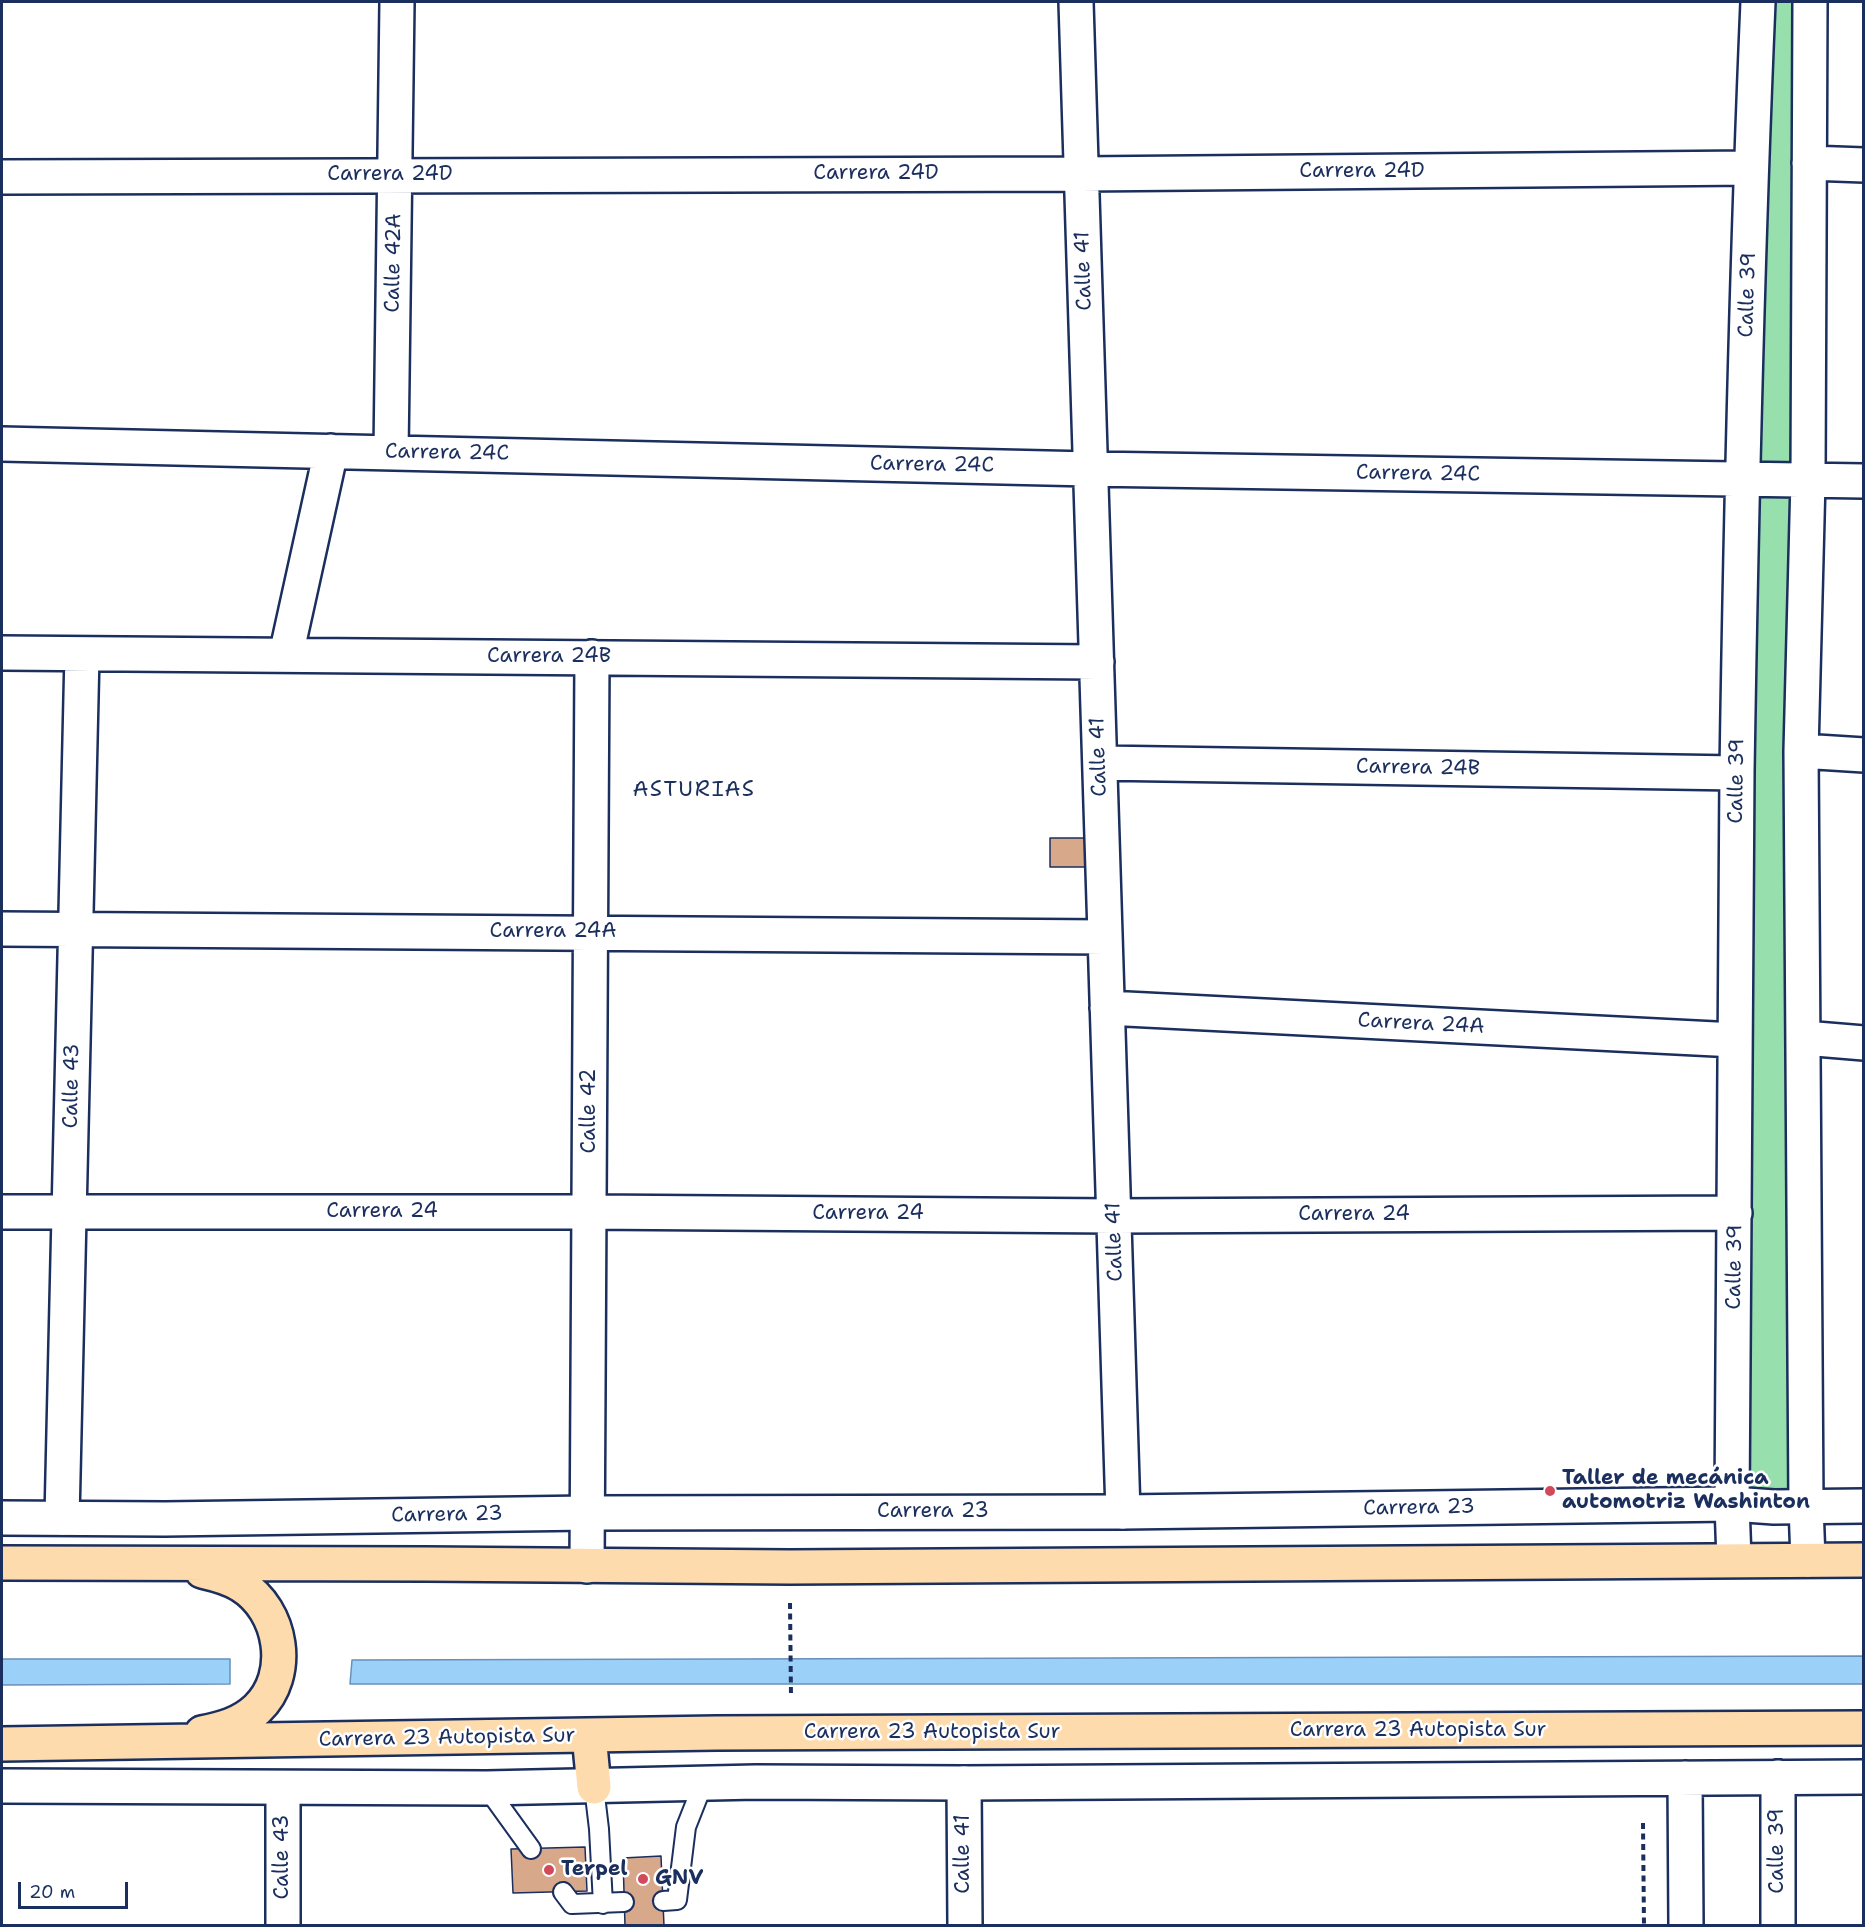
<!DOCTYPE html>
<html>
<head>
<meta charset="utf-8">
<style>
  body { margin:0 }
  #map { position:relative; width:1865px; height:1927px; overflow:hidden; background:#fff; font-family:"Shantell Sans",sans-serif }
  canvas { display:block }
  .frame { position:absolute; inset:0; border:3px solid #1b2f5e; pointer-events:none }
  .scale { position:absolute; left:18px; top:1882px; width:110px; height:27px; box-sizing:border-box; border:3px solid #1b2f5e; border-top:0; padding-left:8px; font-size:18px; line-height:21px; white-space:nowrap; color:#1b2f5e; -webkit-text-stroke:4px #fff; paint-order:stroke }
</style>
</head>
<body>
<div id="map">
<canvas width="1865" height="1927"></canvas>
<div class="frame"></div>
<div class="scale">20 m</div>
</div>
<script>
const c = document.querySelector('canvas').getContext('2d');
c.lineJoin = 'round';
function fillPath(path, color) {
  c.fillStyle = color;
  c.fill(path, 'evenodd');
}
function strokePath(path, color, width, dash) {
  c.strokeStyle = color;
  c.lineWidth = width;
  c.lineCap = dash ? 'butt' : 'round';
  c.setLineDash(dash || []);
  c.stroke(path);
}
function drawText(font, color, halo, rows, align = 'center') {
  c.font = font + ' "Shantell Sans",sans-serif';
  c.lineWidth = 5;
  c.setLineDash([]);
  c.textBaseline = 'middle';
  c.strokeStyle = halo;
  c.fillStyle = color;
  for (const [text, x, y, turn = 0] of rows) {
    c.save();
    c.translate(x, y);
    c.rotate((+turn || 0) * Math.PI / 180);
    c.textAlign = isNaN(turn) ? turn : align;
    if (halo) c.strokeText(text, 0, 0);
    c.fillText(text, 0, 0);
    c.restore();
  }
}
const green = new Path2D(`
  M1758,2h52l-4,1504 -73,-2z`);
const water = new Path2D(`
  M1864,1656l-1,28h-1513l2,-24z
  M2,1659h228v25l-228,1z`);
const building = new Path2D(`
  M1050,838h54v29h-54z
  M585,1847l2,44 -74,2 -2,-44z
  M661,1856l3,70h-39l-2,-68z`);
const path = new Path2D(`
  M790,1603l1,94
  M1643,1823l1,103`);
const service = new Path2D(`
  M594,1787l5,42 4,75
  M487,1788l44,61
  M563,1892l9,12 52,-2
  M663,1901l14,-1 9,-73 17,-43`);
const minor = new Path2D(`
  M1076,2l47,1510
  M1809,163l55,2
  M2,177l1079,-3 670,-6
  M2,444l1088,25 774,12
  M391,452l6,-450
  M2,653l1095,9
  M286,655l45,-204
  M1801,751l63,4
  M1100,763l637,10
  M2,929l1103,8
  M1107,1008l628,32
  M1804,1038l60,5
  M2,1212h587l525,4 621,-3
  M62,1518l20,-864
  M1734,1560l-2,-56c3,-244 2,-488 5,-732 4,-257 10,-514 21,-770
  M1808,1560l-2,-54 -5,-755 7,-271 2,-478
  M587,1566l5,-909
  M964,1783l1,143
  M283,1788v138`);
const tertiary = new Path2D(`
  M2,1518l163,1 423,-6 535,-1 609,-8 42,3 90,-1
  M1778,1777v149
  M1685,1778l1,148
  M2,1786l485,2 269,-6 208,1 900,-6`);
const primary = new Path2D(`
  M2,1563l425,1 363,3 1074,-7
  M202,1571c13,3 27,6 39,14 41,25 52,90 16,124 -16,15 -35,20 -55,24
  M589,1735l5,52
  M2,1744l715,-11 1147,-5`);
const markers = [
  [1550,1491,6,"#d1495b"],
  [549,1870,6,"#d1495b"],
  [643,1879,6,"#d1495b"]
];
const streetNames = [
  ["Carrera 24D",1362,172],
  ["Carrera 24D",876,174],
  ["Carrera 24D",390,175],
  ["Calle 42A",394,263,-89],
  ["Calle 41",1084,271,-92],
  ["Calle 39",1748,295,-88],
  ["Carrera 24C",447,453,1],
  ["Carrera 24C",932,465,1],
  ["Carrera 24C",1418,474,1],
  ["Carrera 24B",549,657],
  ["Calle 41",1099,757,-92],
  ["Carrera 24B",1418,768,1],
  ["Calle 39",1737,781,-89],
  ["Carrera 24A",553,932],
  ["Carrera 24A",1421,1024,3],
  ["Calle 43",72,1086,-89],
  ["Calle 42",590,1111,-90],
  ["Carrera 24",382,1212],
  ["Carrera 24",868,1214],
  ["Carrera 24",1354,1215],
  ["Calle 41",1115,1242,-92],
  ["Calle 39",1735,1267,-89],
  ["Carrera 23",1419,1508,-1],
  ["Carrera 23",933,1512],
  ["Carrera 23",447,1515,-1],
  ["Carrera 23 Autopista Sur",1418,1731],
  ["Carrera 23 Autopista Sur",932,1733],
  ["Carrera 23 Autopista Sur",447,1738,-1],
  ["Calle 39",1778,1851,-90],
  ["Calle 41",964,1854,-90],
  ["Calle 43",283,1857,-90]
];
const poiNames = [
  ["Taller de mecánica",1562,1479],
  ["automotriz Washinton",1562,1503],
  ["Terpel",561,1870],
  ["GNV",655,1879]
];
const neighbourhoodNames = [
  ["ASTURIAS",694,790]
];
fillPath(green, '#97dfad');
fillPath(water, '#9bd1f9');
strokePath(water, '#6890bb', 1.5);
fillPath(building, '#d8a88a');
strokePath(building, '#1b2f5e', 1.5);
strokePath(service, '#1b2f5e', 22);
strokePath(minor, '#1b2f5e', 38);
strokePath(tertiary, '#1b2f5e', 38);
strokePath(primary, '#1b2f5e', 38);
strokePath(path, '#1b2f5e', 4, [6, 4.5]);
strokePath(service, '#fff', 18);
strokePath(minor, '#fff', 33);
strokePath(tertiary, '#fff', 33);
strokePath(primary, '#fddbac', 33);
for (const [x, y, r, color] of markers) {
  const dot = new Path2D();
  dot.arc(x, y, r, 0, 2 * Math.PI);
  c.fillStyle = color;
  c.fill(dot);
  strokePath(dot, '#fff', 2);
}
drawText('21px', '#1b2f5e', '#fff', streetNames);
drawText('bold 21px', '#1b2f5e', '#fff', poiNames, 'left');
c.letterSpacing = '1.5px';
drawText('22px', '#1b2f5e', '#fff', neighbourhoodNames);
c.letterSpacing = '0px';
</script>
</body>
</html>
